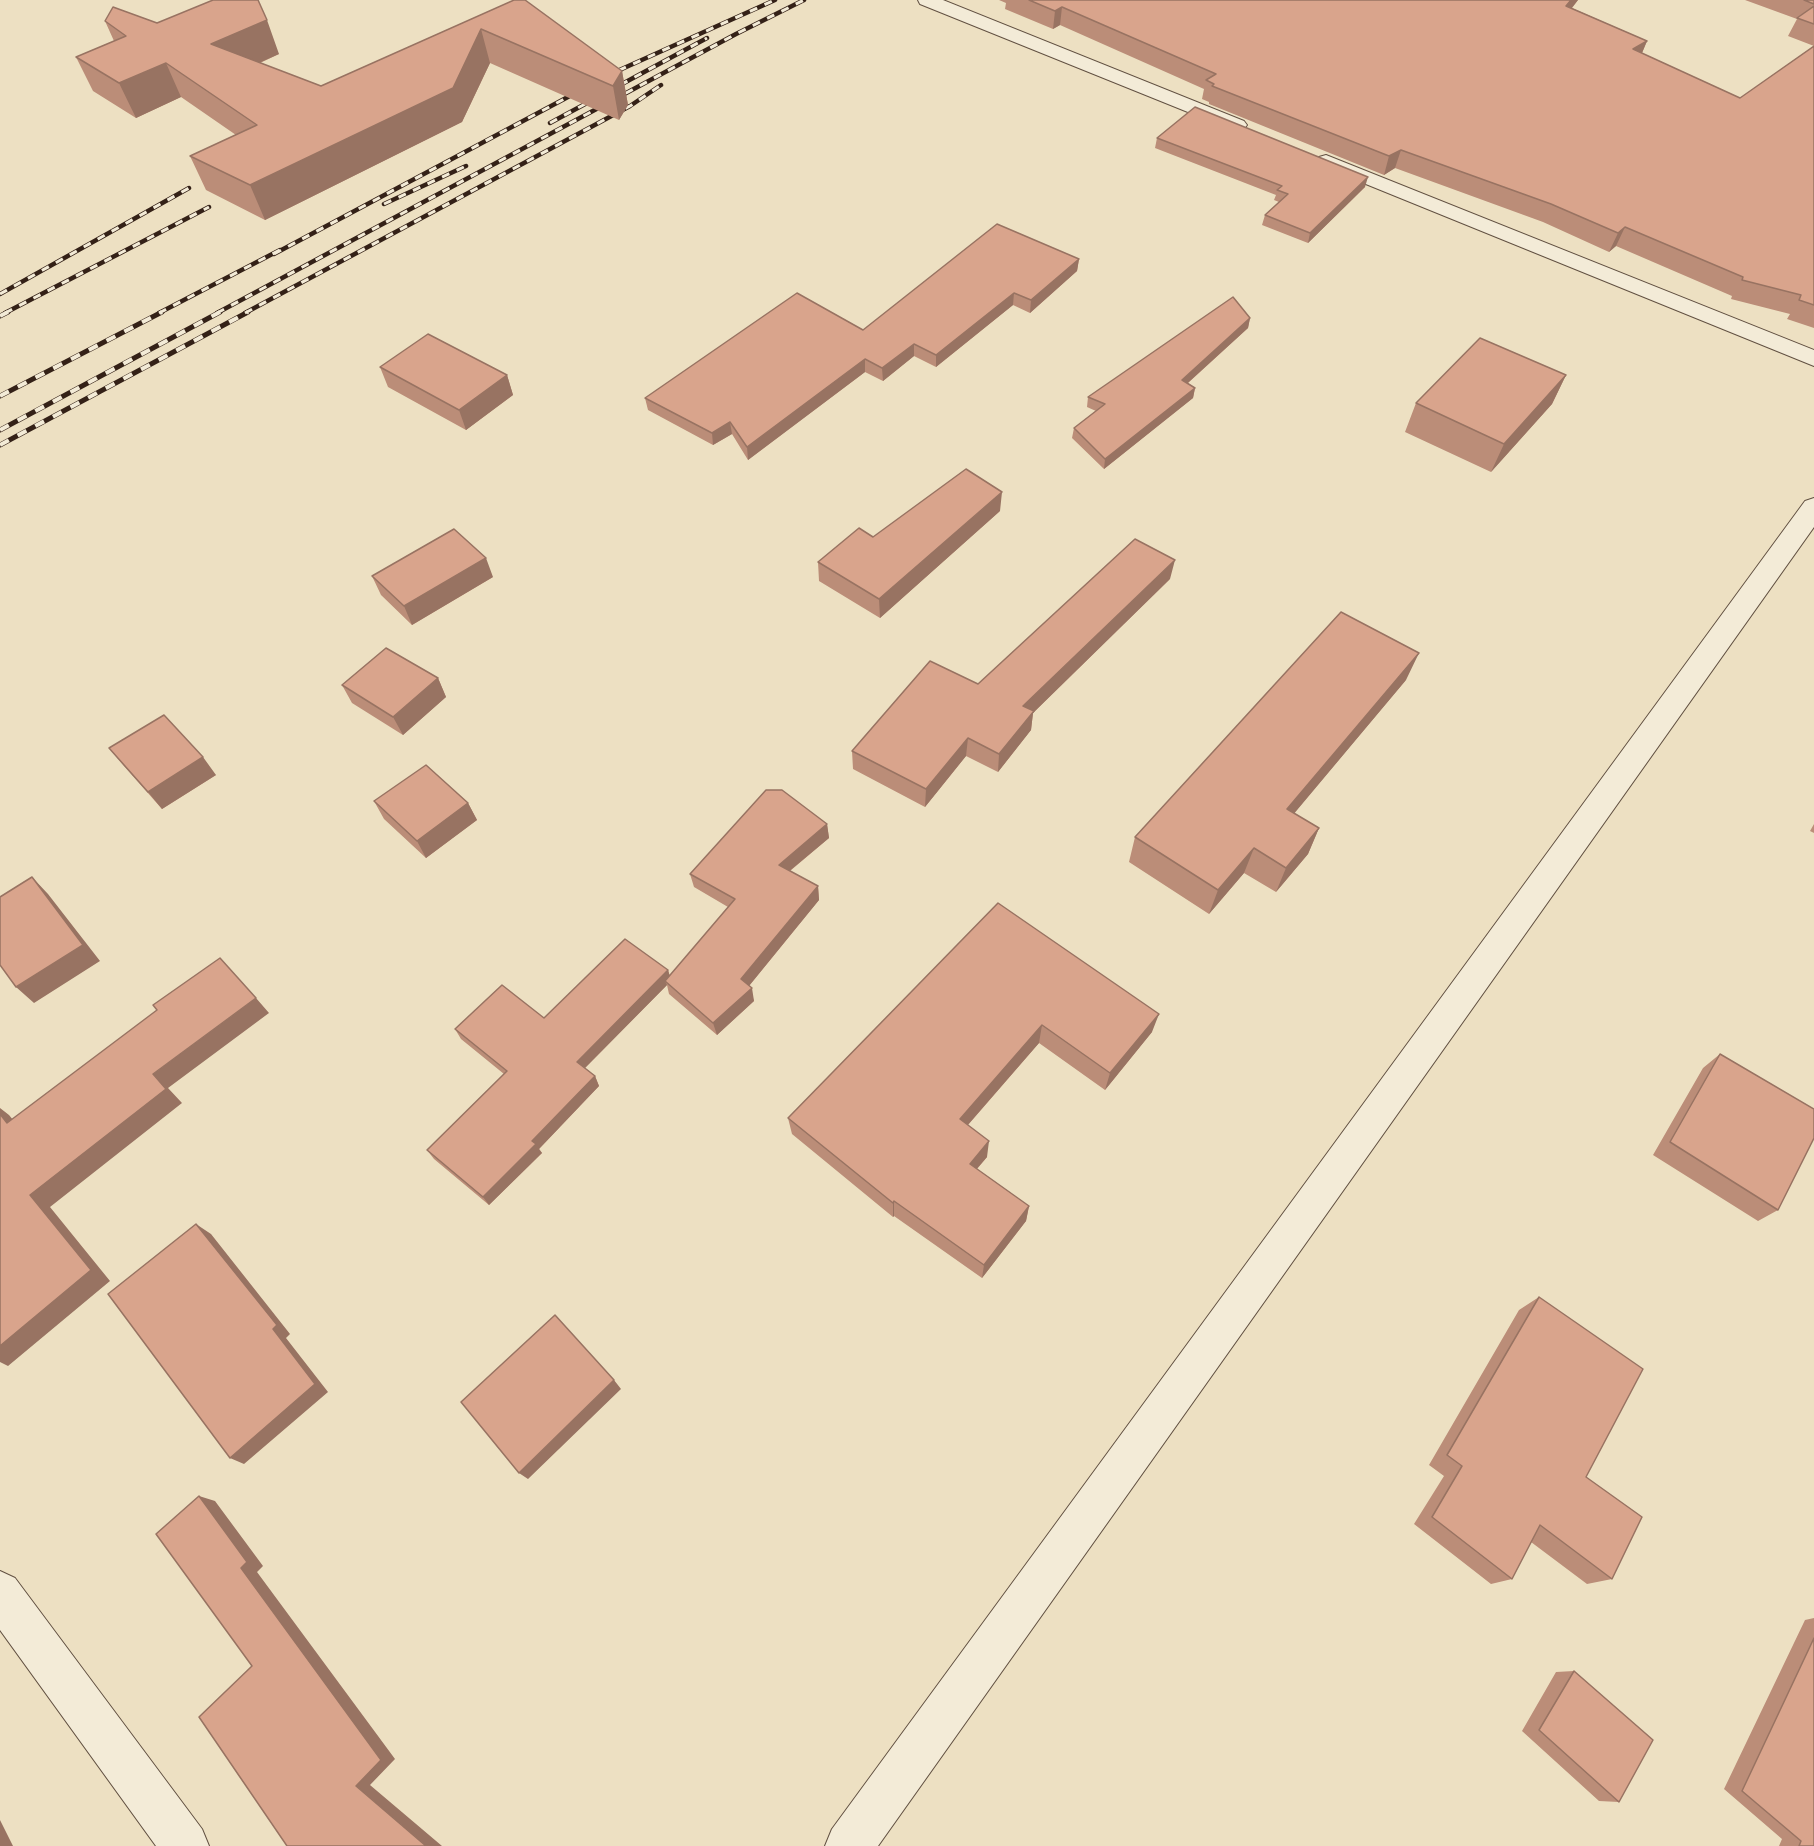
<!DOCTYPE html>
<html>
<head>
<meta charset="utf-8">
<style>
  body { margin:0 }
  canvas { display:block; background:#ede0c2 }
</style>
</head>
<body>
<canvas width="1814" height="1846"></canvas>
<script>
const c = document.querySelector('canvas').getContext('2d');
c.lineJoin = 'round';
function strokePath(path, color, width, dash) {
  c.strokeStyle = color;
  c.lineWidth = width;
  c.lineCap = dash ? 'butt' : 'round';
  c.setLineDash(dash || []);
  c.stroke(path);
}
function fillPath(path, color) {
  c.fillStyle = color;
  c.fill(path, 'evenodd');
}
const minor = new Path2D(`
  M918,0h25l301,121 3,4 -3,4h-14l-310,-125z
  M1326,155l488,195v16l-495,-201 -3,-4 3,-4z
  M1814,498v29l-936,1319h-53l7,-17 973,-1328z
  M0,1571l15,7 187,251 7,17h-53l-156,-216z`);
const railFar1 = new Path2D(`
  M604,77l171,-77
  M550,123l157,-85
  M384,204l82,-38
  M274,254l307,-164
  M0,294l189,-106
  M5,313l204,-106
  M159,313l121,-63
  M217,313l519,-279 68,-34
  M245,313l385,-207 31,-21`);
const rail = new Path2D(`
  M0,316l8,-4
  M0,396l162,-84
  M0,430l220,-118
  M0,445l248,-133`);
const wall = new Path2D(`
  M514,0l108,71 6,34 -9,15 -129,-57 -28,59 -197,98 -59,-30 -16,-34 46,-21 -55,-38 -45,21 -43,-27 -17,-34 38,-16 -9,-20 52,2 122,31 -19,9 61,23z
  M999,0h579l-6,8 75,33 -5,12 98,45 74,-52v282l-27,-9 3,-5 -59,-15 1,-3 -116,-50 -7,6 -66,-30 -148,-54 -11,7 -175,-71v-2l-7,-3 2,-10 -144,-64 -7,4 -48,-20 1,-6z
  M1745,0h69v46l-26,-10 9,-17z
  M1157,138l208,49 -57,56 -46,-18 3,-10 14,-13 -5,-2 2,-5 -121,-47z
  M1079,259l-2,12 -47,42 -17,-8 -77,62 -22,-11 -31,25 -18,-9 -117,88 -16,-26 -19,11 -65,-35 -3,-12 218,-68z
  M1250,318l-2,10 -60,55 7,5 -2,10 -89,71 -32,-31 2,-10 22,-17 -9,-4 1,-10z
  M380,367l127,8 6,20 -47,35 -78,-43z
  M1566,375l-14,29 -61,68 -86,-40 11,-29z
  M1000,511l-120,107 -61,-37 -1,-19z
  M372,576l121,1 -81,48 -31,-30z
  M1170,579l-137,134 -2,17 -33,42 -32,-16 -41,51 -72,-38 -1,-18 126,-67z
  M438,678l8,19 -43,38 -51,-32 -10,-18z
  M1406,680l-112,133 25,15 -11,26 -32,38 -32,-19 -35,41 -80,-52 6,-25z
  M109,748l107,27 -54,34 -38,-43z
  M374,801l94,2 9,17 -51,38 -42,-39z
  M827,824l2,14 -39,33 28,15 1,14 -70,86 5,15 -37,34 -48,-41 -2,-9 -82,83 10,8 4,10 -60,63 3,4 -53,52 -55,-46 -7,-9 77,-76 -43,-35 -6,-10 89,-11 124,-48 2,6 58,-69 -34,-20 -4,-13z
  M1814,824v9l-4,-2z
  M998,903l154,129 -47,58 -66,-47 -71,82 19,32 -10,12 52,37 -3,15 -44,57 -88,-62 -1,1 -101,-83 -4,-16z
  M1720,1054l58,156 -20,11 -105,-66 50,-87z
  M1539,1297l73,282 -25,5 -56,-42 -19,37 -21,5 -77,-60 30,-48 -15,-11 90,-155z
  M1814,1618v228h-35l3,-7 -58,-50 81,-169z
  M1574,1671l45,131 -20,-1 -77,-70 34,-59z`);
const shadedWall = new Path2D(`
  M1571,0h7l-19,24 7,-18z
  M1062,7l-2,18 -7,4 2,-18z
  M267,20l12,34 -54,24 -14,-34z
  M481,29l9,34 -28,59 -197,98 -15,-35z
  M1647,41l-8,19 -6,-11z
  M166,63l15,34 -45,21 -17,-35z
  M622,71l6,34 -9,15 -6,-34z
  M1401,150l-6,18 -11,7 5,-19z
  M1368,177l-3,10 -57,56 2,-10z
  M1625,227l-9,19 -7,6 9,-19z
  M1079,259l-2,12 -47,42 1,-13z
  M1014,293l-1,12 -77,62v-12z
  M1250,318l-2,10 -68,62 2,-10z
  M914,344v12l-31,25 -1,-13z
  M865,359v13l-117,88 -1,-13z
  M507,375l6,20 -47,35 -7,-20z
  M1566,375l-14,29 -61,68 13,-28z
  M1195,388l-2,10 -89,71 1,-10z
  M730,422l2,12 -19,11 -1,-12z
  M1002,492l-2,19 -120,107 -1,-19z
  M486,558l7,19 -81,48 -8,-19z
  M1175,560l-5,19 -137,134 -2,17 -33,42 1,-18 24,-48z
  M1419,653l-13,27 -129,154 10,-25z
  M438,678l8,19 -43,38 -10,-18z
  M968,738l-2,18 -41,51 1,-18z
  M203,757l13,18 -54,34 -14,-17z
  M468,803l9,17 -51,38 -9,-17z
  M827,824l2,14 -48,40 -2,-13z
  M1319,828l-11,26 -32,38 10,-24z
  M1254,848l-10,25 -35,41 9,-24z
  M32,877l16,17 52,67 -66,42 -18,-16z
  M818,886l1,14 -75,92 -3,-13z
  M668,970l3,11h-6l2,4 -85,86 -5,-9z
  M752,988l2,13 -37,34 -4,-12z
  M256,998l13,15 -101,75 14,15 -132,104 60,74 -102,85 -8,-4v-16l30,-151 123,-121z
  M1159,1014l-7,18 -47,58 5,-17z
  M1042,1025l-3,18 -80,92 1,-16z
  M595,1076l4,10 -60,63 3,4 -53,52 -6,-8 49,-56z
  M0,1108l9,7 18,22 -20,-14 -7,-9z
  M989,1141l-2,16 -19,22 2,-15z
  M894,1201v15l-1,1v-14z
  M1029,1206l-3,15 -44,57 2,-13z
  M196,1224l15,10 79,100 -4,4 42,54 -84,72 -14,-6 43,-129z
  M614,1380l7,9 -93,90 -9,-6z
  M199,1496l16,5 48,65 -6,6 138,187 -25,26 72,61h-16l-70,-60 -115,-218z
  M0,1820l13,26h-13z`);
const building = new Path2D(`
  M213,0h45l9,20 -56,24 110,42 193,-86h11l97,71 -9,15 -132,-57 -28,59 -203,97 -60,-29 67,-31 -91,-62 -47,20 -43,-26 50,-21 -21,-15 8,-14 44,16z
  M1029,0h542l-5,6 81,35 -14,8 107,49 74,-52v259l-15,-5 2,-5 -59,-15 1,-3 -118,-50 -7,6 -67,-29 -150,-54 -12,6 -177,-70 2,-2 -8,-4 10,-6 -154,-67 -7,4z
  M1804,0h10v4z
  M1814,6v18l-17,-6z
  M1195,107l173,70 -58,56 -45,-18 23,-21 -11,-4 5,-4 -125,-48z
  M997,224l82,35 -48,41 -17,-7 -78,62 -22,-11 -32,24 -17,-9 -118,88 -17,-25 -18,11 -67,-35 152,-105 66,37z
  M1233,297l17,21 -68,62 13,8 -90,71 -31,-31 31,-24 -17,-7z
  M428,334l79,41 -48,35 -79,-43z
  M1480,338l86,37 -62,69 -88,-41z
  M966,469l36,23 -123,107 -61,-37 41,-34 14,9z
  M454,529l32,29 -82,48 -32,-30z
  M1135,539l40,21 -152,146 11,5 -35,43 -31,-16 -42,51 -74,-38 78,-90 48,23z
  M1341,612l78,41 -132,156 32,19 -33,40 -32,-20 -36,42 -83,-53z
  M386,648l52,30 -45,39 -51,-32z
  M164,715l39,42 -55,35 -39,-44z
  M426,765l42,38 -51,38 -43,-40z
  M766,790h16l45,34 -48,41 39,21 -77,93 11,9 -39,35 -48,-42 70,-82 -45,-25z
  M32,877l51,68 -67,42 -16,-22v-68z
  M998,903l161,111 -49,59 -68,-48 -82,94 29,22 -19,23 59,42 -45,59 -90,-64 -1,2 -105,-85z
  M625,939l43,31 -91,92 18,14 -63,65 4,3 -53,53 -56,-47 80,-79 -52,-42 47,-44 42,33z
  M220,958l36,40 -103,76 13,15 -136,106 61,75 -91,76v-232l7,9 150,-113 -4,-5z
  M1720,1054l94,55v29l-36,72 -108,-68z
  M196,1224l81,101 -4,4 42,55 -85,74 -122,-164z
  M1539,1297l104,72 -57,108 56,40 -30,62 -72,-54 -28,54 -80,-62 30,-51 -15,-11z
  M555,1315l59,65 -95,93 -58,-71z
  M199,1496l48,66 -6,6 140,192 -25,26 70,60h-139l-88,-129 53,-51 -96,-132z
  M1814,1638v208h-15l2,-5 -59,-50z
  M1574,1671l79,69 -34,62 -80,-72z`);
strokePath(minor, '#625142', 2);
fillPath(minor, '#f3ebd7');
strokePath(railFar1, '#342117', 4.5);
strokePath(rail, '#342117', 5);
strokePath(railFar1, '#f3ebd7', 3, [8]);
strokePath(rail, '#f3ebd7', 4, [10]);
fillPath(wall, '#bb8d78');
fillPath(shadedWall, '#987362');
fillPath(building, '#d9a48c');
strokePath(building, '#987362', 1.5);
</script>
</body>
</html>
